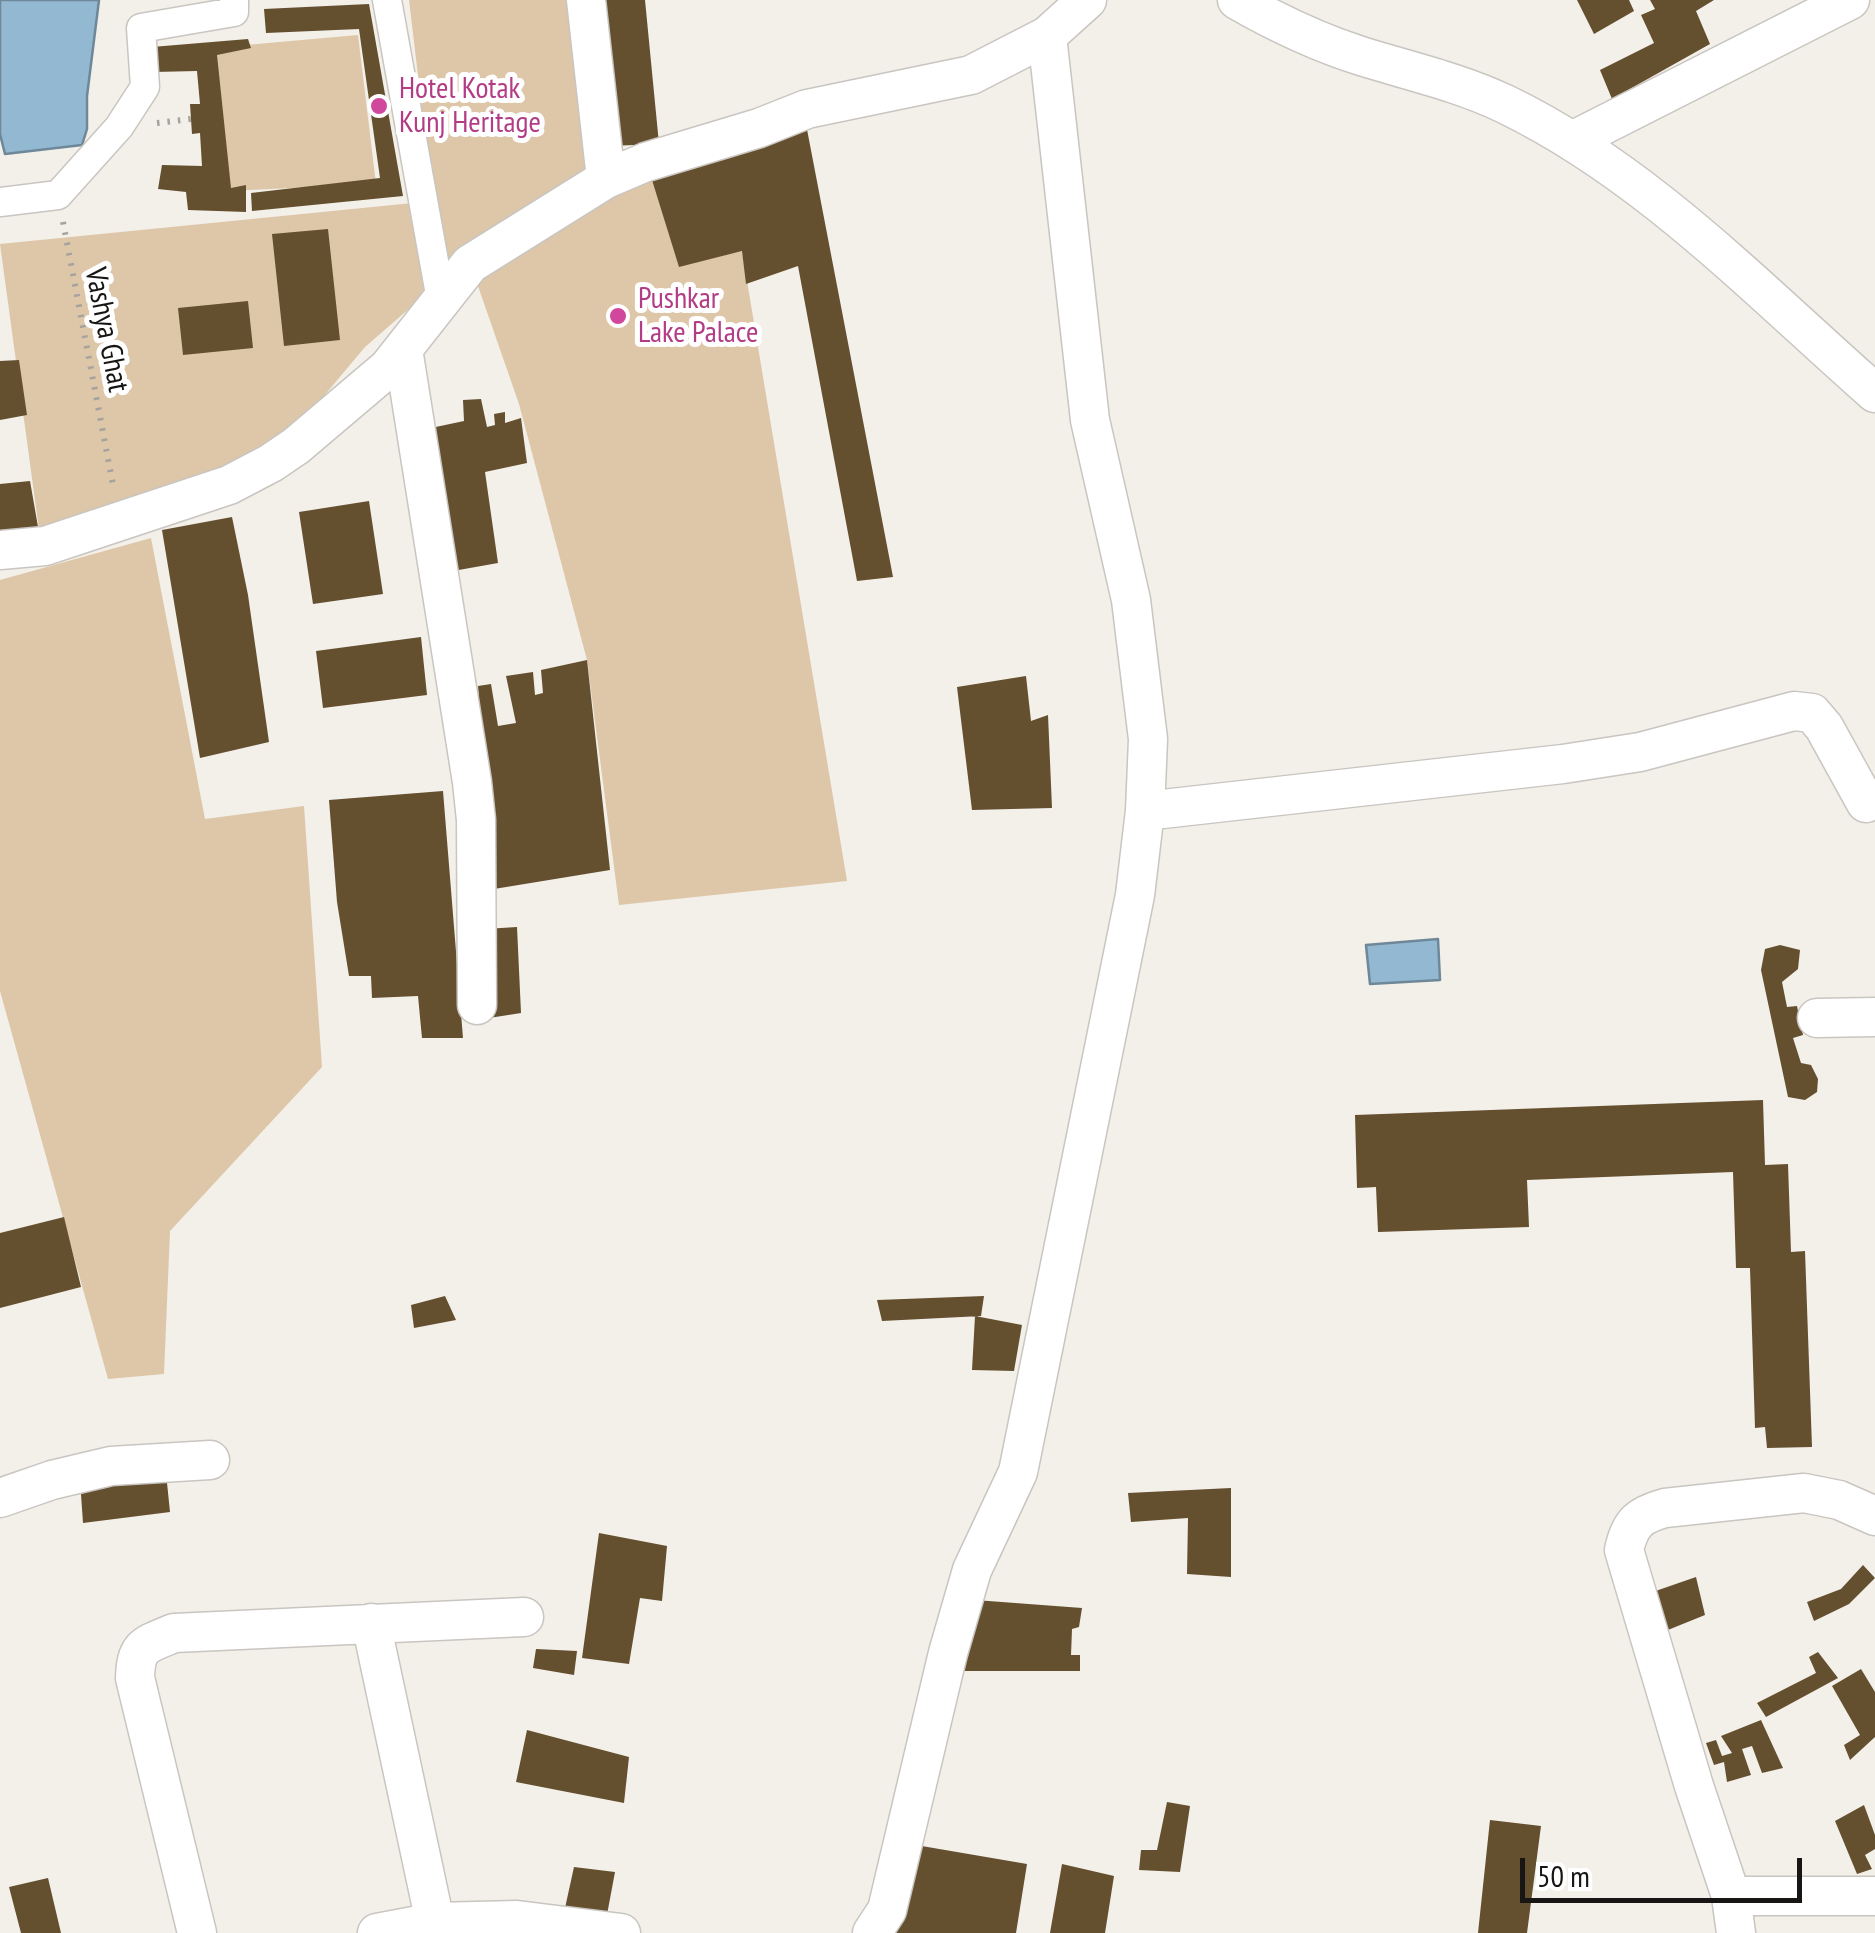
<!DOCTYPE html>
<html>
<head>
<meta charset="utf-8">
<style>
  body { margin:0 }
  #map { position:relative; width:1875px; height:1933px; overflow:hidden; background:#f3efe9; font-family:"PT Sans Narrow",sans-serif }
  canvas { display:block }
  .scale { position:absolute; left:1520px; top:1858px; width:282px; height:45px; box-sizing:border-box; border:5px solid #171614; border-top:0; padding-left:12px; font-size:30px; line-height:35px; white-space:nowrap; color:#171614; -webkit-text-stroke:8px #fff; paint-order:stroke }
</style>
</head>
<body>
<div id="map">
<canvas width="1875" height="1933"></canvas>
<div class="scale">50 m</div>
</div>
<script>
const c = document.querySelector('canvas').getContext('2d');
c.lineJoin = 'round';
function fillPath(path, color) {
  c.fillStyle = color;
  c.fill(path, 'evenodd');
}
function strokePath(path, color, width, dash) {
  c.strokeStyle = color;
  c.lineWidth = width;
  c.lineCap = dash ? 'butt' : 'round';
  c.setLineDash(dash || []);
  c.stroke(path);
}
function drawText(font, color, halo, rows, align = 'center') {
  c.font = font + ' "PT Sans Narrow",sans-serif';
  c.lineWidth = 10;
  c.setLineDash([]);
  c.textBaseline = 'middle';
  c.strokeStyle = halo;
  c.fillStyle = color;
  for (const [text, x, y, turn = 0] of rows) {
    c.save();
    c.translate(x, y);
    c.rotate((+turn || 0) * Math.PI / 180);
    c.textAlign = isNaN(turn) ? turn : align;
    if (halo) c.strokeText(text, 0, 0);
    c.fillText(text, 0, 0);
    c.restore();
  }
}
const green = new Path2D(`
  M409,0h163l28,176 -120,71 -115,100 -120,143 -204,54 -41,-300 433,-43z
  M358,35l18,149 -148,7 -16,-143z
  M648,165l31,101 63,-15 105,630 -228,24 -32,-245 -68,-256 -48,-138z
  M151,538l54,281 99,-13 18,261 -152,164 -6,143 -56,5 -108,-388v-411z`);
const water = new Path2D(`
  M0,0h99l-12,96v33l-5,16 -77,9 -5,-20z
  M1438,939l2,41 -70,4 -4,-39z`);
const building = new Path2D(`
  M594,0h51l14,144 -50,2z
  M1577,0h52l5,11 -40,23z
  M1650,0h64l-18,11 14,33 -98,55 -12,-29 54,-27 -13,-28 14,-6z
  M369,4l34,192 -151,15 -1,-18 129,-15 -21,-149 -93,4 -2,-24z
  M248,39l3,9 -34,7 14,133 15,-3v27l-58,-2 -2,-18 -28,-3 4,-24 40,1 -2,-33 -8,1 -2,-30h10l-3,-33 -43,1 -2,-25z
  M805,119l88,458 -36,4 -59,-315 -52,18 -4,-33 -63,16 -27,-87 151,-50z
  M328,229l12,111 -56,6 -12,-112z
  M248,301l5,47 -70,7 -5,-47z
  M19,360l8,55 -27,5v-59z
  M481,399l6,28 8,-2 -1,-11 11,-2v11l16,-5 6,45 -42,9 13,91 -45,8 -22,-143 33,-7 -1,-21z
  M30,481l11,63 -41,-3v-57z
  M369,501l14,93 -70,10 -14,-92z
  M232,517l16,78 21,147 -69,16 -38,-228z
  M421,637l6,58 -104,13 -7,-57z
  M587,660l23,210 -116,19 -16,-203 13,-2 7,42 18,-3 -10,-47 27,-4 2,23 8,-2 -2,-23z
  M1026,676l5,45 17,-6 4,93 -80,2 -15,-123z
  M443,791l20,247h-41l-4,-42 -46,2 -1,-22h-22l-12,-74 -8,-102z
  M517,927l4,86 -32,5 -4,-89z
  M1780,945l20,5 -2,19 -16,13 5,25 10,-1 6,29 -10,3 8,25 10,2 7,14 -1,13 -12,8 -17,-3 -27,-127 4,-21z
  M1763,1100l2,65 23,-1 3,88 14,-1 7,196 -45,1 -2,-21 -10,1 -5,-160h-14l-3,-96 -206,8 2,47 -151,5 -2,-45 -19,1 -2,-73z
  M64,1217l17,70 -81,21v-75z
  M445,1296l11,24 -42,8 -3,-23z
  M984,1296l-3,20 -99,5 -5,-21z
  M975,1316l47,9 -8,46 -42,-1z
  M166,1473l4,39 -87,11 -3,-43z
  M1231,1488v89l-44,-3 1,-56 -57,4 -3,-29z
  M599,1533l68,13 -5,55 -22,-3 -11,66 -47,-6z
  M1863,1565l12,13 -26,26 -35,17 -7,-19 34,-13z
  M1696,1577l9,38 -52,21 -9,-41z
  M975,1600l107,8 -3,19 -7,2 -1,26h9v16h-116l2,-43z
  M536,1649l41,2 -3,24 -41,-7z
  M1818,1652l20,26 -72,39 -9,-14 59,-30 -7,-16z
  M1861,1669l14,23v45l-25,23 -6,-15 16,-10 -28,-49z
  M1761,1720l22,48 -21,5 -10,-27 -10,3 9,26 -24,7 -3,-20 -10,3 -8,-22 10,-3 6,16 10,-3 -11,-17z
  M527,1730l102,27 -5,46 -108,-21z
  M1167,1802l23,4 -10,66 -41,-2 2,-20h16z
  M1864,1805l11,30v14l-10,6 7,14 -15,5 -22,-53z
  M1490,1820l51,6 -14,107h-49z
  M910,1844l117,20 -11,69h-121z
  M1062,1864l52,12 -9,57h-55z
  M574,1867l41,5 -9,48 -41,-12z
  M48,1878l13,55h-40l-12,-46z`);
const path = new Path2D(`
  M157,123l34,-4
  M63,222l50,263`);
const pedestrian = new Path2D(`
  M387,0l54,300
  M0,202l58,-7 61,-68 26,-40 -4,-59 93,-16v-12`);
const minor = new Path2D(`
  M586,0l20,179
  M1237,0c40,23 80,42 124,56 48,15 98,26 144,48 141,68 254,187 370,289
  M1574,140l276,-140
  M403,349l69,433 4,38 1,185
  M0,550l45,-4 184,-61 42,-22 25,-17 92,-78 82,-104 136,-85 40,-17 113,-34 48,-19 164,-34 76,-39 40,-36
  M1145,811l418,-47 77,-12 154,-41 18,2 12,14 42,76
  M1817,1018l58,-1
  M0,1498l52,-18 59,-14 99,-6
  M371,1623l64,299
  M1731,1896h144
  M197,1933l-62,-255c1,-33 10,-33 39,-45l350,-16
  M377,1933l58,-11 82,-2 104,13
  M872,1933l15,-23 61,-257 24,-83 46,-98 117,-577 10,-84 3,-72 -17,-139 -41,-180 -43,-384
  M1736,1933l-5,-37 -37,-110 -70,-236c6,-27 15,-35 41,-42l139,-15 35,7 36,16`);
const markers = [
  [379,106,10,"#d1479c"],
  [618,316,10,"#d1479c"]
];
const hotelNames = [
  ["Hotel Kotak",399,89],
  ["Kunj Heritage",399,123],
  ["Pushkar",638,299],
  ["Lake Palace",638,333]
];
const streetNames = [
  ["Vashya Ghat",106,330,79]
];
fillPath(green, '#ddc7a8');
fillPath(water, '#93b9d2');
strokePath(water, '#6e8899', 2.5);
fillPath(building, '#644f2f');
strokePath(pedestrian, '#c9c5c0', 31);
strokePath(minor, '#c9c5c0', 41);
strokePath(path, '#a6a39e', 6, [2.5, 8]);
strokePath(pedestrian, '#fff', 28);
strokePath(minor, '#fff', 38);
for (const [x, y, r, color] of markers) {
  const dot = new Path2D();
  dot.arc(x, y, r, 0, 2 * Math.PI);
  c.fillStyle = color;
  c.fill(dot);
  strokePath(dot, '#fff', 4);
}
drawText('30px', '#b23c85', '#fff', hotelNames, 'left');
drawText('30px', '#171614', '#fff', streetNames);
</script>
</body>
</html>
